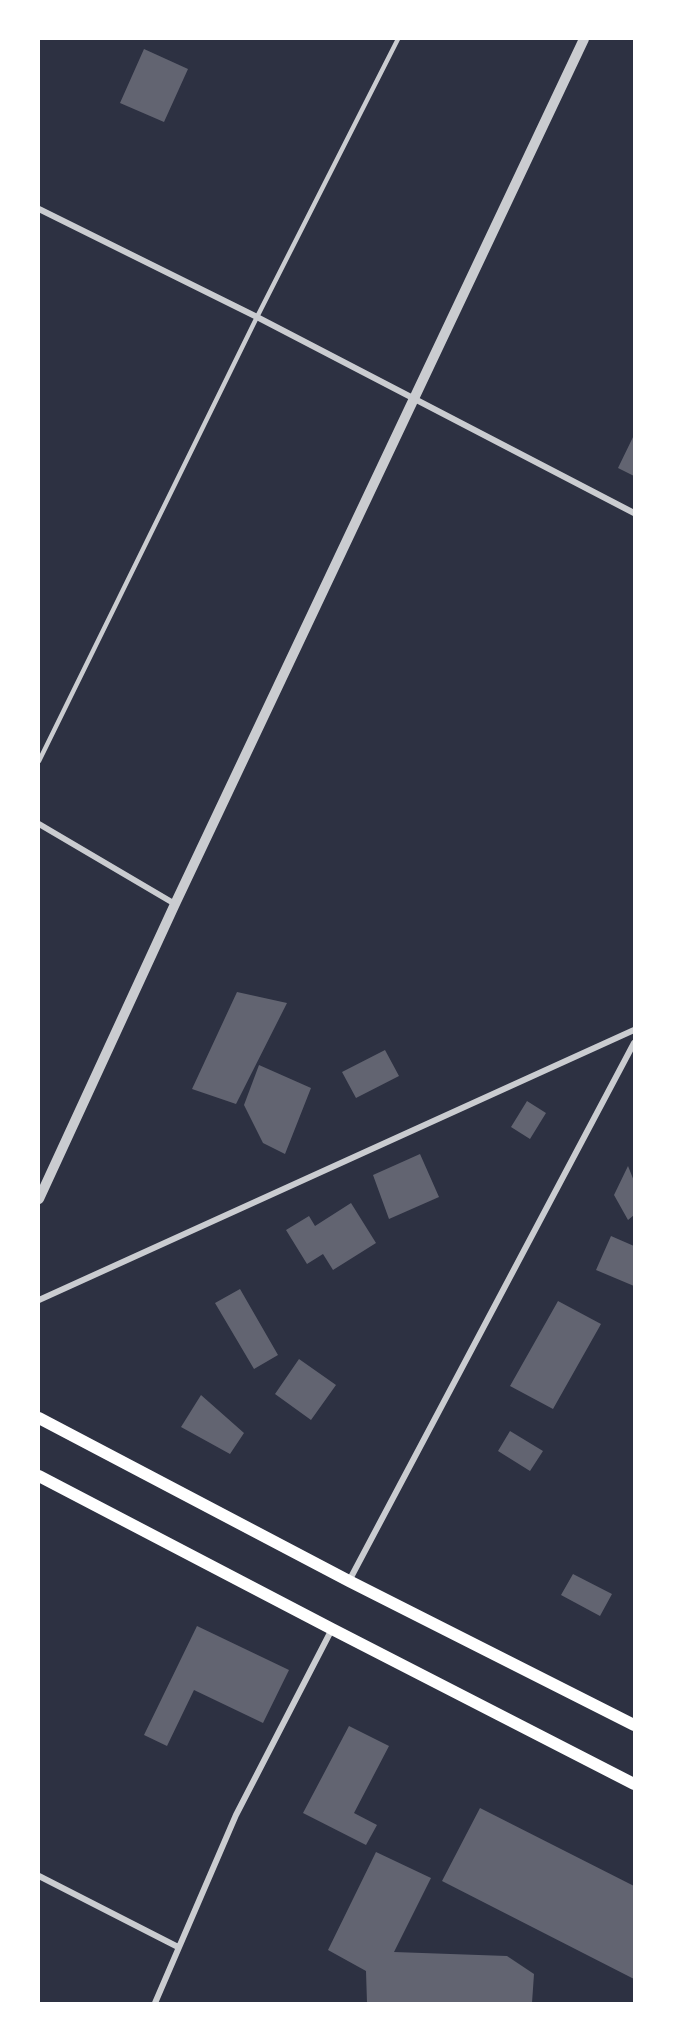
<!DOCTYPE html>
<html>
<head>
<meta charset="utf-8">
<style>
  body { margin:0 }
  #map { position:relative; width:673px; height:2042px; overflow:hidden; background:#2d3142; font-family:"Noto Sans",sans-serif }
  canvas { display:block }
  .frame { position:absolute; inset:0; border:40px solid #fff; pointer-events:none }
</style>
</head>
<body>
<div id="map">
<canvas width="673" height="2042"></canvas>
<div class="frame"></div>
</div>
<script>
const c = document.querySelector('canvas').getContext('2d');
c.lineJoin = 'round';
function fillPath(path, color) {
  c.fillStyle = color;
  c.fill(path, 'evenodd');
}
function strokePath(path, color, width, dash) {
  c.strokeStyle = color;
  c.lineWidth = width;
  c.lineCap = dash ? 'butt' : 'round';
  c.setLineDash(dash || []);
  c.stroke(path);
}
const building = new Path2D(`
  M144,49l44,20 -24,53 -44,-19z
  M634,435v41l-16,-8z
  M237,992l50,11 -51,101 -44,-15z
  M385,1050l14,26 -43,22 -14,-26z
  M259,1065l52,23 -26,66 -22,-11 -19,-38z
  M527,1101l19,12 -16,26 -19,-12z
  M420,1154l19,43 -50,22 -16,-44z
  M628,1166l6,15v34l-6,5 -14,-25z
  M351,1203l25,40 -43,27 -10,-16 -16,10 -21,-34 23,-14 6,10z
  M611,1236l23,10v40l-38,-16z
  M240,1289l38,66 -24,14 -39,-66z
  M558,1301l43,23 -48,85 -43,-23z
  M299,1359l37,26 -25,35 -36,-26z
  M201,1395l43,38 -14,21 -49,-27z
  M510,1431l33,20 -13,20 -32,-20z
  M573,1574l39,20 -12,22 -39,-21z
  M197,1626l92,44 -26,53 -69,-33 -27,56 -23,-11z
  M349,1726l40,20 -35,67 23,12 -11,20 -63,-32z
  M480,1808l154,78v93l-192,-98z
  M376,1852l55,26 -37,74 113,4 27,18 -2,29h-165l-1,-32 -38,-21z`);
const service = new Path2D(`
  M39,761l218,-444 141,-278`);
const minor = new Path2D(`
  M39,209l218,108 377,196
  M39,824l136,80
  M39,1300l595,-270
  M349,1581l285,-538
  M39,1876l139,71
  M155,2003l81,-188 96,-186`);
const tertiary = new Path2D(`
  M39,1199l136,-295 409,-865`);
const secondary = new Path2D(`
  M39,1418l310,163 285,144
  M39,1476l293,153 302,155`);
fillPath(building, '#626471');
strokePath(service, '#caccd0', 4.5);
strokePath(minor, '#caccd0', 6);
strokePath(tertiary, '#caccd0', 10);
strokePath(secondary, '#fff', 12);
</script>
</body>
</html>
